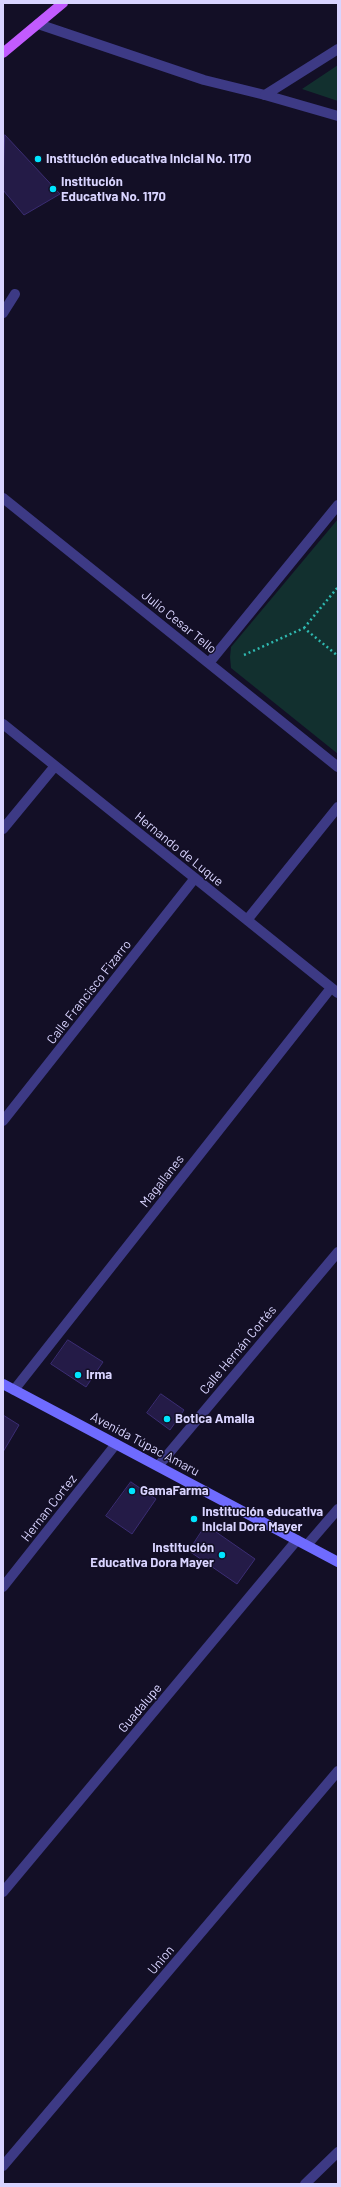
<!DOCTYPE html>
<html>
<head>
<meta charset="utf-8">
<style>
  body { margin:0 }
  #map { position:relative; width:341px; height:2187px; overflow:hidden; background:#130f26; font-family:Barlow,sans-serif }
  canvas { display:block }
  .frame { position:absolute; inset:0; border:4px solid #d9d4ff; pointer-events:none }
</style>
</head>
<body>
<div id="map">
<canvas width="341" height="2187"></canvas>
<div class="frame"></div>
</div>
<script>
const c = document.querySelector('canvas').getContext('2d');
c.lineJoin = 'round';
function fillPath(path, color) {
  c.fillStyle = color;
  c.fill(path, 'evenodd');
}
function strokePath(path, color, width, dash) {
  c.strokeStyle = color;
  c.lineWidth = width;
  c.lineCap = dash ? 'butt' : 'round';
  c.setLineDash(dash || []);
  c.stroke(path);
}
function drawText(font, color, halo, rows, align = 'center') {
  c.font = font + ' Barlow,sans-serif';
  c.lineWidth = 3;
  c.setLineDash([]);
  c.textBaseline = 'middle';
  c.strokeStyle = halo;
  c.fillStyle = color;
  for (const [text, x, y, turn = 0] of rows) {
    c.save();
    c.translate(x, y);
    c.rotate((+turn || 0) * Math.PI / 180);
    c.textAlign = isNaN(turn) ? turn : align;
    if (halo) c.strokeText(text, 0, 0);
    c.fillText(text, 0, 0);
    c.restore();
  }
}
const green = new Path2D(`
  M338,65v36l-36,-12z
  M338,519v235l-107,-86 -1,-11 1,-10z`);
const building = new Path2D(`
  M5,135l55,59 -36,21 -21,-25z
  M68,1340l35,22 -17,25 -35,-23z
  M161,1394l23,16 -14,20 -23,-17z
  M3,1415l16,10 -16,27z
  M131,1482l25,17 -24,35 -26,-18z
  M206,1525l49,34 -18,25 -48,-33z`);
const path = new Path2D(`
  M304,628l34,-41
  M244,655l60,-27 34,28`);
const service = new Path2D(`
  M38,24l166,56 61,15`);
const minor = new Path2D(`
  M265,95l73,-46
  M265,95l73,21
  M3,313l12,-19
  M3,498l335,269
  M209,663l129,-158
  M3,724l335,269
  M3,829l52,-63
  M247,920l91,-113
  M3,1121l192,-243
  M14,1390l317,-402
  M159,1465l179,-213
  M307,1545l31,-36
  M3,1587l113,-143
  M3,1892l294,-352
  M3,2166l335,-395`);
const tertiary = new Path2D(`
  M305,2184l33,-32`);
const secondary = new Path2D(`
  M3,1384l335,178`);
const primary = new Path2D(`
  M3,53l60,-50`);
const markers = [
  [38,159,4,"#00e5ff"],
  [53,189,4,"#00e5ff"],
  [78,1375,4,"#00e5ff"],
  [167,1419,4,"#00e5ff"],
  [132,1491,4,"#00e5ff"],
  [194,1519,4,"#00e5ff"],
  [222,1555,4,"#00e5ff"]
];
const poiNames = [
  ["Institución educativa inicial No. 1170",46,159],
  ["Institución",61,182],
  ["Educativa No. 1170",61,197],
  ["Irma",86,1375],
  ["Botica Amalia",175,1419],
  ["GamaFarma",140,1491],
  ["Institución educativa",202,1512],
  ["inicial Dora Mayer",202,1527],
  ["Institución",214,1548,"right"],
  ["Educativa Dora Mayer",214,1563,"right"]
];
const streetNames = [
  ["Julio Cesar Tello",179,622,39],
  ["Hernando de Luque",179,849,39],
  ["Calle Francisco Fizarro",89,992,-52],
  ["Magallanes",162,1181,-52],
  ["Calle Hernán Cortés",238,1350,-50],
  ["Avenida Túpac Amaru",145,1444,28],
  ["Hernan Cortez",49,1508,-52],
  ["Guadalupe",140,1708,-50],
  ["Union",161,1960,-50]
];
fillPath(green, '#12302f');
fillPath(building, '#241b47');
strokePath(building, '#3b2d73', 1);
strokePath(path, '#2fb8b0', 2.5, [2, 3]);
strokePath(service, '#3d3a85', 10);
strokePath(minor, '#3d3a85', 10);
strokePath(tertiary, '#3d3a85', 10);
strokePath(secondary, '#6f6bff', 10);
strokePath(primary, '#c25bff', 10);
for (const [x, y, r, color] of markers) {
  const dot = new Path2D();
  dot.arc(x, y, r, 0, 2 * Math.PI);
  c.fillStyle = color;
  c.fill(dot);
  strokePath(dot, '#130f26', 1.5);
}
drawText('bold 13px', '#d9d4ff', '#130f26', poiNames, 'left');
drawText('13px', '#d9d4ff', '#130f26', streetNames);
</script>
</body>
</html>
